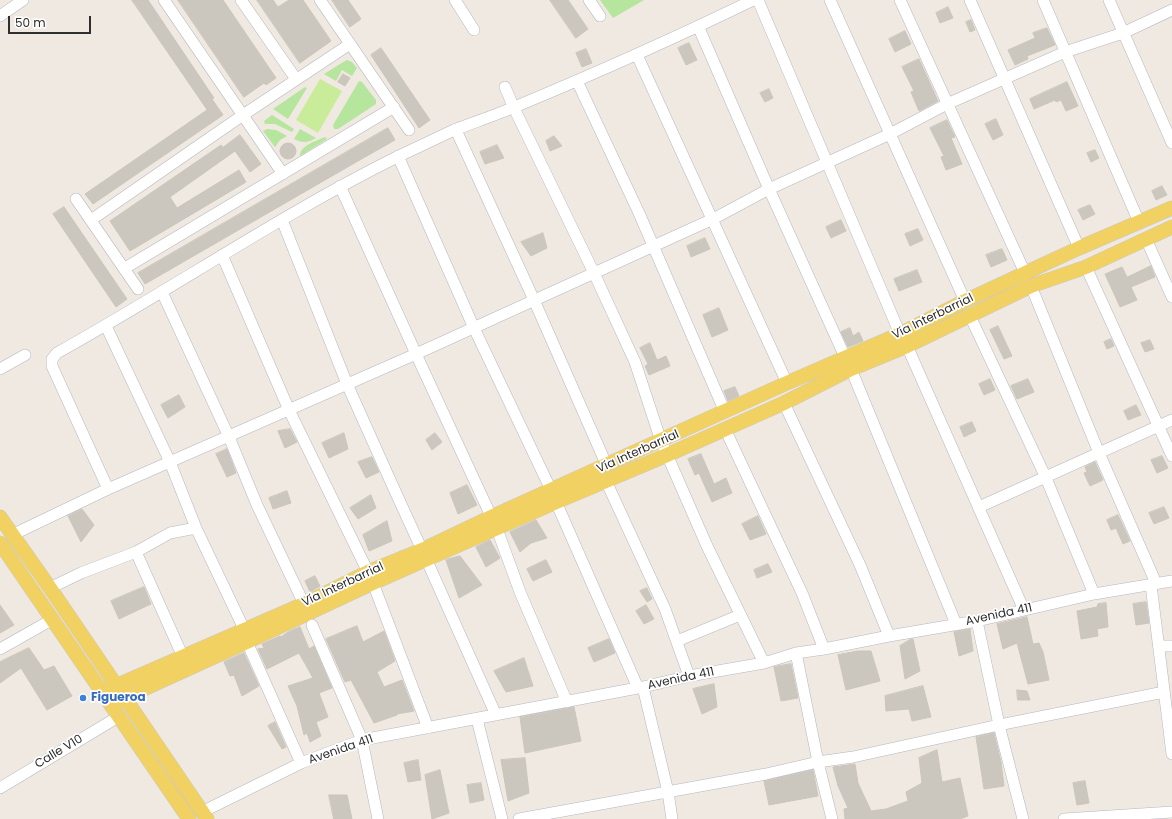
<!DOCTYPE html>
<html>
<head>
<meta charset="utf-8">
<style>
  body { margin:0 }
  #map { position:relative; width:1172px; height:819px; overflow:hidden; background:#efe9e1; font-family:Poppins,sans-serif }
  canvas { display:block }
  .scale { position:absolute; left:8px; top:16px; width:83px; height:18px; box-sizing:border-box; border:2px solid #2e2e2e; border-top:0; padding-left:5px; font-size:12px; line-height:14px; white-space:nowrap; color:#2e2e2e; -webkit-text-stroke:3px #fff; paint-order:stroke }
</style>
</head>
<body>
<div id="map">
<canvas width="1172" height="819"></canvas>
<div class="scale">50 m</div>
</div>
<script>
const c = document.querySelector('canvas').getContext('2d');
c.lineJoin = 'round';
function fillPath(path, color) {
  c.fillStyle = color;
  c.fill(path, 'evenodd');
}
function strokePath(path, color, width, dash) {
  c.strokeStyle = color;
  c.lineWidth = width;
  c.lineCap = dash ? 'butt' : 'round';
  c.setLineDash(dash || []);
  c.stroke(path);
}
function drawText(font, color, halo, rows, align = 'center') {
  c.font = font + ' Poppins,sans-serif';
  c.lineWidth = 3.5;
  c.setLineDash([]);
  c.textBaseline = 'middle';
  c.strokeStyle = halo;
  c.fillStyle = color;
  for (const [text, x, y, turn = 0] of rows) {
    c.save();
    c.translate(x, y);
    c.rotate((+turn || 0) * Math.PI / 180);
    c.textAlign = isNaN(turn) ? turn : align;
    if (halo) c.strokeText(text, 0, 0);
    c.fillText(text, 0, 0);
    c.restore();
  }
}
const green = new Path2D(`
  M600,0h44l-31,18z
  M347,60l5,2 5,6 -5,8 -10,-6 -6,11 -12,-7 21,-13z
  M359,81l3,1 14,18v4l-38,25h-4l-1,-4z
  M305,87l2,1 -19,31 -15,-10z
  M272,115l22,14 -2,3 -17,-8h-10l-1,-3z
  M267,129l9,1 11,6 -7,4 -5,7 -12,-16z
  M300,129l16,9c-8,5 -14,5 -22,1z
  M325,137l2,2 -27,17c0,-11 17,-15 25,-19z`);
const pitch = new Path2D(`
  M320,79l22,12 -24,42 -22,-13z`);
const building = new Path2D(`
  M132,0h16l66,98 -2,1 11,16 -130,89 -8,-10 122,-84z
  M178,0h45l53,78 -10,7 -2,-2 -20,14z
  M257,0h16l5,7 11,-7h14l28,41 -31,22z
  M332,0h16l13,19 -11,8z
  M550,0h18l20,29 -12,9z
  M948,7l5,11 -13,5 -4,-10z
  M971,20l4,10 -5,2 -4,-10z
  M1047,28l8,17 -28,11 1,3 -13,6 -7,-15 27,-12 -2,-5z
  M905,31l6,13 -16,8 -6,-13z
  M689,43l8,17 -11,5 -8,-17z
  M381,48l49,72 -11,8 -48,-73z
  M586,49l6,14 -10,4 -6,-14z
  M919,59l19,42 -19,10 -8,-19 3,-1 -12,-24z
  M343,74l7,4 -5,8 -7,-4z
  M1067,82l11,24 -12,5 -5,-11 -5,2 -1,-2 -21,9 -4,-10z
  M769,89l4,9 -8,4 -5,-9z
  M996,119l7,16 -10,5 -8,-16z
  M947,120l8,17 -4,1 11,26 -16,6 -5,-13 3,-1 -14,-28z
  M388,128l7,12 -37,21 -213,123 -7,-11z
  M240,135l21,29 -11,8 -15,-21 -65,46 7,11 62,-38 7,12 -116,69 -20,-30 111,-76 2,2z
  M554,136l8,10 -12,5 -4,-10z
  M280 151a8 8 0 1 1 16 0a8 8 0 1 1-16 0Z
  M497,145l7,13 -19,6 -5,-12z
  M1095,150l4,8 -8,4 -4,-9z
  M1162,186l5,9 -11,5 -4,-9z
  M1090,205l5,9 -12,6 -5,-10z
  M64,207l63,92 -11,8 -63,-93z
  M841,220l5,11 -15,7 -5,-11z
  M918,229l5,11 -13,6 -5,-12z
  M543,233l4,15 -16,8 -10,-14z
  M705,238l5,11 -19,8 -4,-11z
  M1002,249l5,11 -16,7 -5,-12z
  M1151,266l4,11 -24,10 6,13 -17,7 -15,-33 17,-7 5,10z
  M917,270l5,12 -23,9 -5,-12z
  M719,308l9,22 -16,7 -9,-22z
  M998,326l14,30 -8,3 -14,-29z
  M850,328l3,8 6,-4 4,9 -15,6 -7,-15z
  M1111,339l3,7 -7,3 -3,-7z
  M1150,340l4,9 -9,3 -4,-9z
  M650,343l7,17 9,-4 4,10 -21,9 -4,-9 3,-2 -8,-16z
  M990,379l5,11 -11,5 -5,-11z
  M1028,379l6,13 -17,7 -6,-13z
  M735,387l4,9 -11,5 -4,-10z
  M179,395l6,12 -17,11 -7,-13z
  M1136,405l5,10 -13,5 -4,-9z
  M972,422l4,9 -12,6 -4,-10z
  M290,429l7,13 -12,6 -7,-17z
  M344,433l4,16 -19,9 -7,-15z
  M435,433l7,9 -10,8 -6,-10z
  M227,449l9,24 -9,4 -11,-23z
  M701,454l13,30 12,-6 6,15 -20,9 -13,-29 -4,2 -7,-16z
  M1162,456l6,12 -11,5 -6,-13z
  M372,457l7,15 -13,6 -8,-16z
  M1095,462l8,18 -13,6 -6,-13 3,-1 -2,-5z
  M467,485l10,20 -19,9 -8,-21z
  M287,491l4,12 -18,6 -4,-11z
  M371,495l5,13 -18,11 -8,-11z
  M1164,507l5,11 -15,6 -5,-11z
  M82,509l12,16 -13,17 -13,-26z
  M1118,515l12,26 -7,3 -7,-16 -5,2 -4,-10z
  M758,516l8,18 -16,6 -8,-16z
  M536,520l11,18 -16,5 -11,9 -10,-20z
  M387,521l5,20 -23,10 -6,-16z
  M490,540l10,18 -14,9 -10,-20z
  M460,556l22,29 -23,13 -13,-38z
  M546,560l6,12 -19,9 -6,-12z
  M768,564l4,8 -15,6 -3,-8z
  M315,576l5,10 -10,6 -5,-11z
  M144,587l7,17 -32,15 -8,-18z
  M647,588l5,11 -5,3 -7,-11z
  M1146,602l3,21 -13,2 -3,-21z
  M1106,603l2,24 -11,2 1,7 -17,3 -4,-28 20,-4 1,-3z
  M0,605l14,20 -14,8z
  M646,605l8,14 -10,5 -8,-13z
  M1027,617l6,27 6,-1 4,9 6,28 -21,4 -11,-41 -14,6 -6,-25z
  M357,626l6,16 21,-11 11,30 -18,11 7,15 18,-7 12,31 -17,3v1l-23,8 -23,-43 -6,2 -19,-43z
  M300,627l9,22 5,-3 18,42 -13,5 9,24 -12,5 5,14 -11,6 -3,-9 -3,2 -7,-29 -9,-20 25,-8 -14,-25 -32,16 -9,-20 6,-1 -2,-4 18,-8 1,1 7,-5z
  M970,629l3,22 -14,5 -5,-24z
  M609,639l6,14 -21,9 -6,-14z
  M911,639h2l7,32 -15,8 -5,-33z
  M29,648l15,22 10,-4 18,30 -25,14 -26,-42 -21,15v-21z
  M858,651h13l9,30 -34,9 -8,-35z
  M244,653l15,33 -17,10 -8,-21 -4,1 -6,-14z
  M524,658l9,28 -27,6 -12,-21z
  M791,664l7,34 -17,3 -7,-34z
  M714,684l3,23 -15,7 -9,-25z
  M923,686l8,31 -19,4 -3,-12 -23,2 -1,-15z
  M1017,690l10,1 3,9h-12z
  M574,707l7,34 -56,12 -5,-36z
  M275,722l11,25 -4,2 -14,-23z
  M994,733l7,29 3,24 -20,3 -8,-52z
  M937,750l5,32 18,-4 8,38 -8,3h-115l-1,-10 4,-1 -10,-22 -5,-19 22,-3 3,19 13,28 15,-2 22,-8 -2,-9 16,-9 -3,-25z
  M525,758l4,35 -21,8 -7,-41z
  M418,760l3,20 -13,2 -4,-19z
  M440,770l9,43 -17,6 -7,-44z
  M813,770l5,26 -49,9 -5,-24z
  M1085,781l4,22 -12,2 -4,-22z
  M481,783l3,17 -14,3 -3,-18z
  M329,795h18l5,24h-18z`);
const minor = new Path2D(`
  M164,0l119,174
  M241,0l55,79
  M320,0l89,130
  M455,0l19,30
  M589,0l11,16
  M758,0l142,334 7,12 117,264
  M830,0l135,301
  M900,0l125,273
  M970,0l109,248
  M1043,0l96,222
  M1109,0l63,143
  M0,16l23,-16
  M698,26l71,163 76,168
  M637,55l150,328
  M577,81l62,132 86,199
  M505,87l9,21 80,165 41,89 26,79 46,105 57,117
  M456,130l78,170 73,166
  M398,156l76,172 77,162
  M340,186l76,168 81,175 23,63 47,110
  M76,199l62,90
  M91,220l152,-105 107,-71
  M282,220l65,164 48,107 27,59
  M1146,239l26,58
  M222,255l67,155 79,162
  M1086,267l86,189
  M125,268l269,-161
  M1031,286l68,167 57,130
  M162,292l67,145 28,68 47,99
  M970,316l76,162 48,116
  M106,326l64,136 26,66 48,101 3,13 54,121
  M0,369l25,-14
  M851,369l105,255
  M784,403l76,162 29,71
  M725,429l77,164 22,56
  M606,481l59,128 24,67
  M108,489l-56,-123v-7l5,-6c115,-64 223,-138 340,-196 19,-9 38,-18 57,-27 21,-8 42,-15 63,-24 79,-33 158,-68 236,-106
  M556,502l82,186
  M979,507l193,-87
  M12,535l96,-46 308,-135 297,-135 56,-30 121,-55 57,-30 118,-52 58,-19 49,-23
  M136,552l47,105
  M427,561l69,154
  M373,583l55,145
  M1151,585l21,169
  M50,588l31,-15 55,-21 34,-19 26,-5
  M977,621l22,104 24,94
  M312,625l50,115 16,79
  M677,641l63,-26
  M1159,646h13
  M0,649l53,-30
  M796,653l22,109 14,57
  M643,687l25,105 4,27
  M477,719l25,100
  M0,788l118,-71
  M202,812l99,-49 61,-23 281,-53 46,-11 75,-13 32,-10 28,-4 65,-13 88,-15 117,-27 78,-13
  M519,819l247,-45 52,-12 35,-5 146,-32 165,-33
  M1064,819l108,-7`);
const major = new Path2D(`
  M0,517l50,71 157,231
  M0,543l189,276
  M102,692l202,-88 64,-32 54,-22 69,-33 296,-134 113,-49 65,-33 114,-53 93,-40
  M111,704l136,-62 126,-59 183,-81 111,-47 117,-52 67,-34 56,-23 124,-60 55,-19 86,-40`);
const markers = [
  [83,698,4,"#3f7fe0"]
];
const streetNames = [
  ["Vía Interbarrial",933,317,-26],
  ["Vía Interbarrial",638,452,-24],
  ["Vía Interbarrial",343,585,-25],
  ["Avenida 411",999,615,-12],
  ["Avenida 411",681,679,-12],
  ["Avenida 411",341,750,-19],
  ["Calle V10",59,752,-31]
];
const shopNames = [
  ["Figueroa",91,698]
];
fillPath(green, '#b6e59e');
fillPath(pitch, '#c9ec9a');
fillPath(building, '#cbc7bf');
strokePath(building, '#cbc5ba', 1);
strokePath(minor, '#b4b7c1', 12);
strokePath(major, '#c9c9c9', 15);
strokePath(minor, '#fff', 11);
strokePath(major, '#f2d163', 14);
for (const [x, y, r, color] of markers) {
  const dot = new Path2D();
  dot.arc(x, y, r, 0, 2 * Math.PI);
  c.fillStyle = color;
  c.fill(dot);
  strokePath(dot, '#fff', 1.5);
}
drawText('12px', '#2e2e2e', '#fff', streetNames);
drawText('bold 12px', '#366cbe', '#fff', shopNames, 'left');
</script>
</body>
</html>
